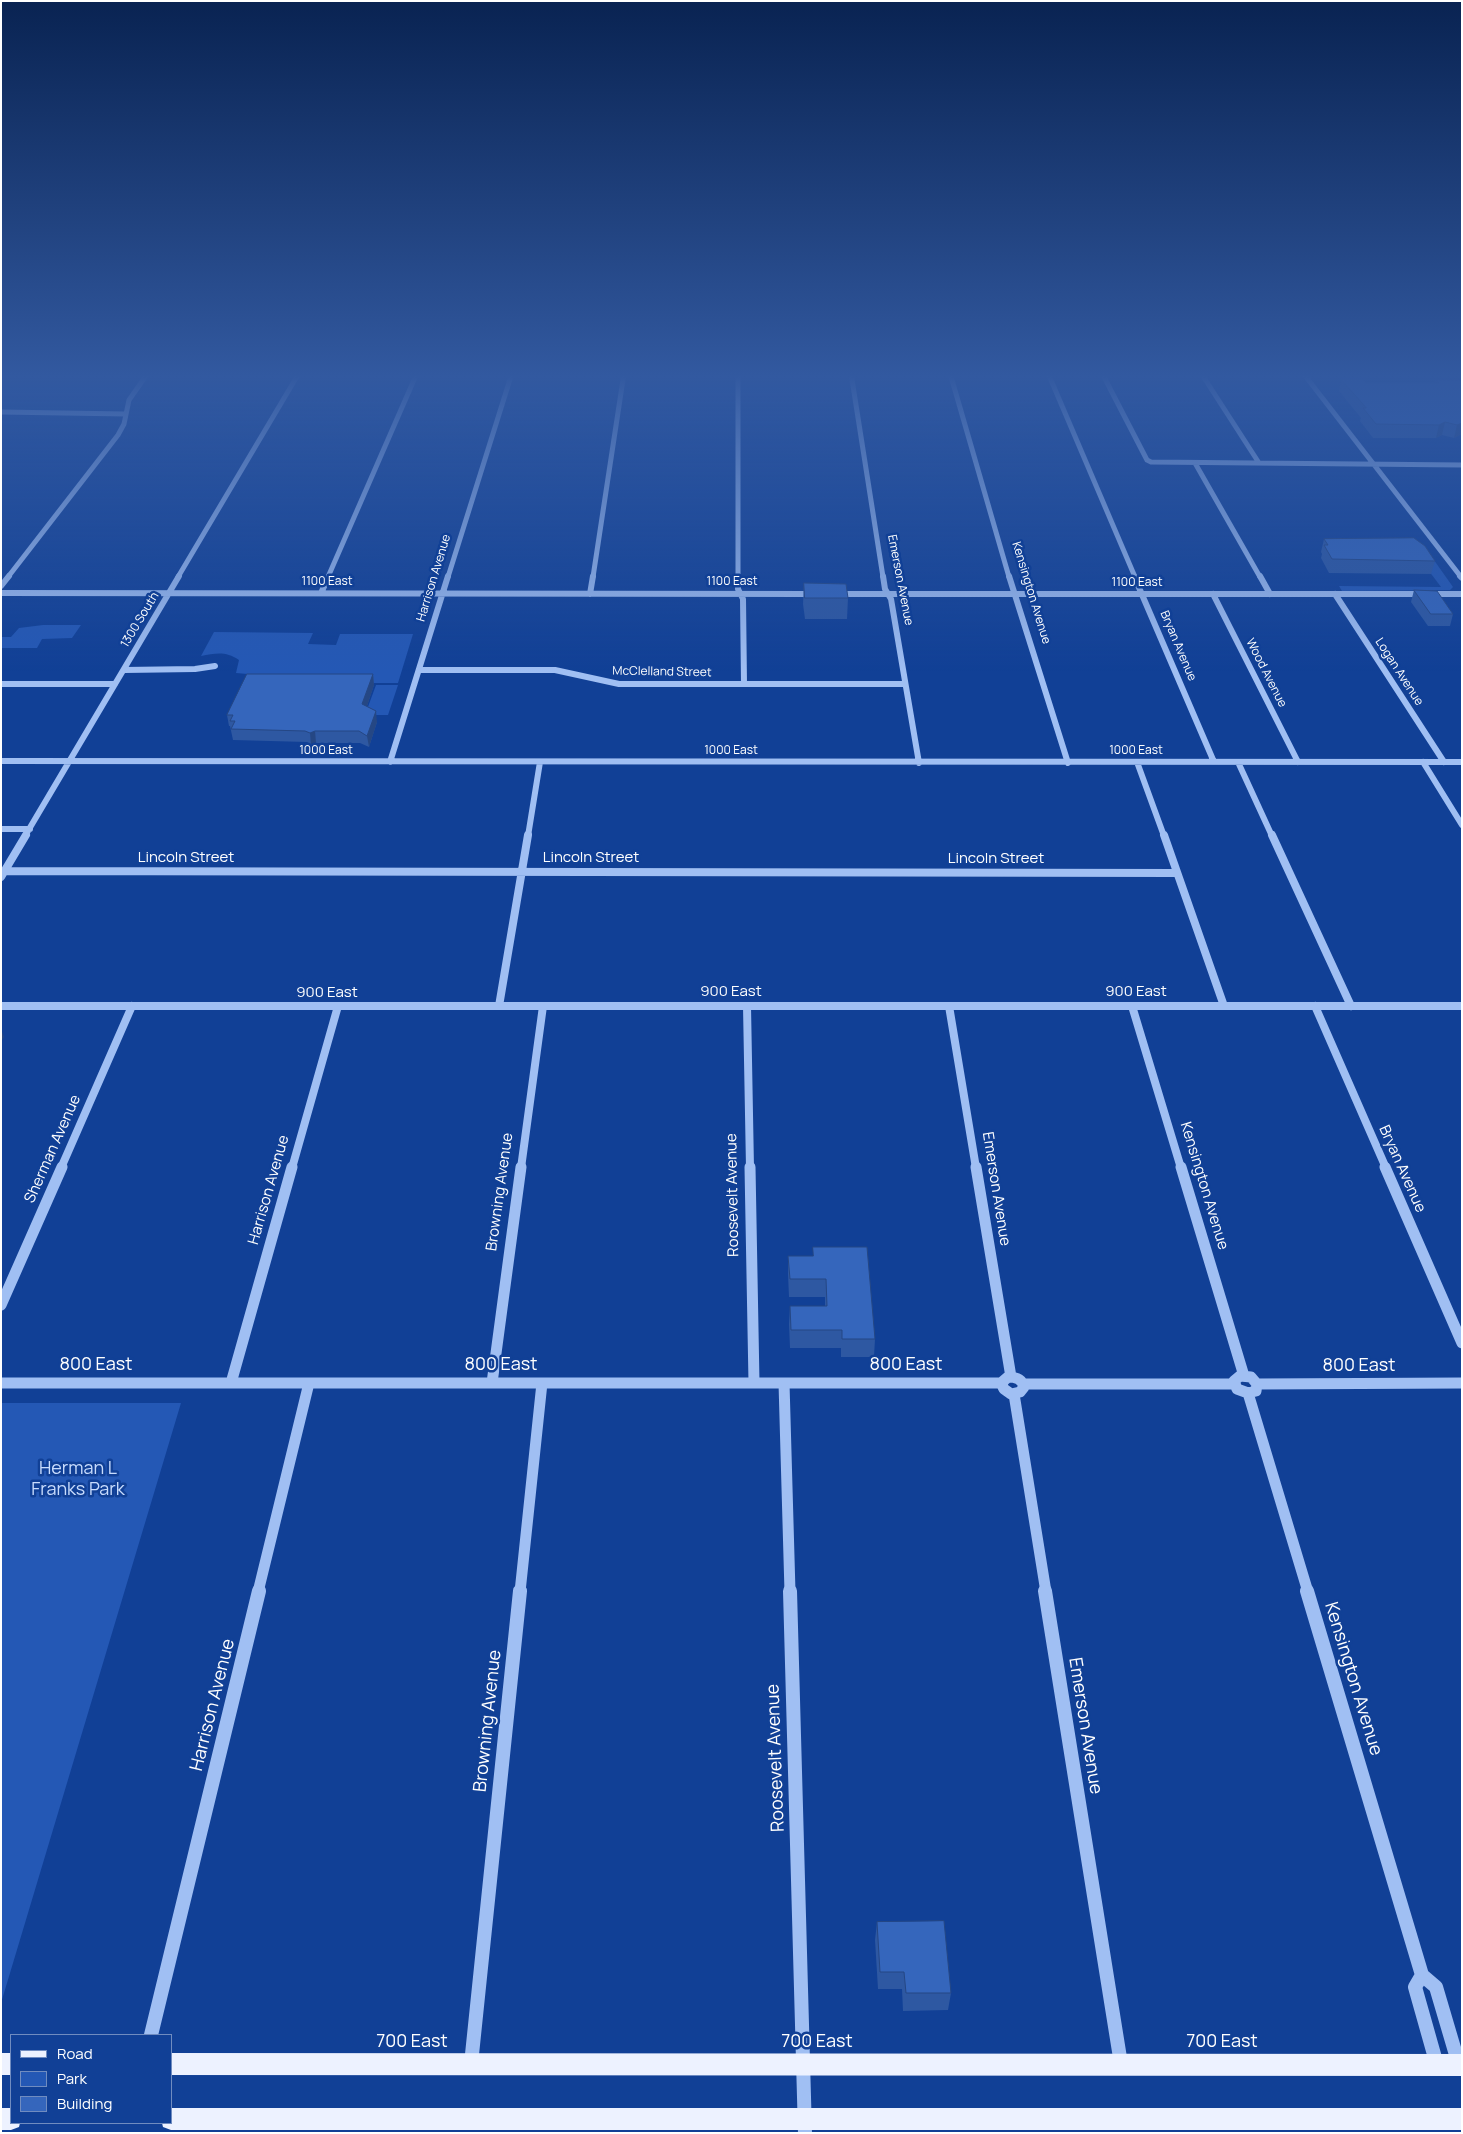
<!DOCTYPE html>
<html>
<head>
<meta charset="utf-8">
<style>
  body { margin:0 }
  #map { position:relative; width:1463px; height:2134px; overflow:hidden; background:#114096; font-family:Manrope,sans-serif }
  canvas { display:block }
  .frame { position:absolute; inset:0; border:2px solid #fff; pointer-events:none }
  .legend { position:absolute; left:10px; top:2034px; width:162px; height:90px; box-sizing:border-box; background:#114096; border:1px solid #708cc0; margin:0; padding:6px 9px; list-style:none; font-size:15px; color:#fff }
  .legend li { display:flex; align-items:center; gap:10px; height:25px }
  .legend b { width:25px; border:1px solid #708cc0 }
</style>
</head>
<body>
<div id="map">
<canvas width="1463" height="2134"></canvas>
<div class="frame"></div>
<ul class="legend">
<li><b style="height:6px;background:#edf2ff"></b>Road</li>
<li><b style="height:14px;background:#2458b5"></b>Park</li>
<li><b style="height:14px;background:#3566bc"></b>Building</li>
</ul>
</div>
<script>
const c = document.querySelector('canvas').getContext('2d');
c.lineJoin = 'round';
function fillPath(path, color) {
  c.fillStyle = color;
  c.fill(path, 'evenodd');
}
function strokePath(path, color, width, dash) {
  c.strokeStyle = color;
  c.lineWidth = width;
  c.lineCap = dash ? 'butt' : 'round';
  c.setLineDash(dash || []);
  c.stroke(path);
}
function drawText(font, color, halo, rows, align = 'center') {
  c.font = font + ' Manrope,sans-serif';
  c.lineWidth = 5;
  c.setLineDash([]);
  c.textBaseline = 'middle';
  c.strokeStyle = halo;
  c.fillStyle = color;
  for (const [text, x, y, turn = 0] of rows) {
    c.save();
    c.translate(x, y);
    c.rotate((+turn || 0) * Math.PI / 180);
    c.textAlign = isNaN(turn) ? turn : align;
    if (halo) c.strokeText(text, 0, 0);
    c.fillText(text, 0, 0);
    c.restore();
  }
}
const green = new Path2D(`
  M1424,546l29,41 -3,3 -108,1 -3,-5 102,1 -30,-40z
  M43,625h38l-9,13 -30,1 -5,9h-36v-11h10l8,-9z
  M214,632l99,1 -5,11 28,1 4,-11h73l-15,49h-142l3,-8 -23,-2 3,-13c-13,-9 -23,-7 -38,-4z
  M376,685h22l-10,30h-23z
  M1,1403h180l-180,600z`);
const minorFar4 = new Path2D(`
  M738,373v204
  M851,373l32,204
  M950,373l59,204
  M1048,373l87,204
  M1102,373l45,87 4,2 311,3
  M1201,373l58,90
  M1303,373l158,204
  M1,412l125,2
  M1195,463l65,114
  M8,577l110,-142 6,-11 5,-24 19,-27
  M178,577l121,-204
  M328,577l89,-204
  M448,577l64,-204
  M593,577l31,-204`);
const minorFar3 = new Path2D(`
  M738,576v13l5,10 1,85
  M883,576l2,13 6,10 28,164
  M1009,576l59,187
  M1134,576l80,186
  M1260,576l10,18
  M1460,576l2,2
  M1,586l8,-10
  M1,593l812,1
  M321,593l8,-17
  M590,594l3,-18
  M836,594h626
  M1213,594l85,168
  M1335,594l109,168
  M124,670l71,-1 20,-3
  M420,670h135l64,14h286
  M1,684h114
  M1,761l1461,1
  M390,762l58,-186
  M1137,762l27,74
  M1238,762l34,74
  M1423,762l39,63
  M1,829h29
  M25,836l154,-260
  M528,836l12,-74`);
const minorFar2 = new Path2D(`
  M1164,835l60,171
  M1272,835l79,171
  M5,871l1172,2
  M1,877l25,-42
  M1,1006h1461
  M499,1006l29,-171
  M747,1006l3,162
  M949,1006l27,162
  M1132,1006l49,162
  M1315,1006l71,162
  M61,1168l71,-162
  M292,1168l46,-162
  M521,1168l22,-162`);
const minorFar1 = new Path2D(`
  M750,1167l4,216
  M976,1167l35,210
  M1181,1167l63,209
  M1385,1167l77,176
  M1,1305l61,-138
  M1240,1376l11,1 6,7 -1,7 -8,2 -11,-4 -3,-8z
  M1008,1377c8,0 14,2 16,10l-4,5 -9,2 -7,-5 -3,-6z
  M1,1383h1000
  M231,1383l61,-216
  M492,1383l29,-216
  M784,1383l6,209
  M1024,1384h210
  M1257,1384l205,-1
  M1248,1393l60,199
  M1014,1394l32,198
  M258,1592l51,-209
  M520,1592l22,-209`);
const minor = new Path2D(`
  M790,1591l15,542
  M1045,1591l76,473
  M1307,1591l115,384 14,12 23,78
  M1422,1975l-7,12 22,78
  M151,2035l108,-444
  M471,2064l49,-473`);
const major = new Path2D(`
  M1,2053h10v22h-10z
  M171,2053l1291,1v22l-1291,-1z
  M1,2108h10v15h9l-1,4 -8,3h-10z
  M171,2108h1291v22h-1291l-8,-3 -1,-4h9z`);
const wall = new Path2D(`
  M1341,379l25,4h69l1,-3h26v54l-8,4 -12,-3 -6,3h-63l-13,-17 1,-3 -22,-27z
  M1324,539l111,22 -4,13 -102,-1 -8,-15 1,-4 -1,-2z
  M804,583l44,15 -1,21h-42l-2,-15z
  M1414,590l39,24 -3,12h-22l-17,-24z
  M373,674l1,11 -7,21 10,16 -8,25 -9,-4h-44l-5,2 -4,-3 -74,-2 -3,-14h-1l-2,-11z
  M813,1247l62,92 -1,18h-33v-9h-51l-1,-24 1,-18h35v-9h-36l-1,-23v-18h25z
  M877,1922l74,71 -3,17 -45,1 -1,-22h-24l-3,-49z`);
const shadedWall = new Path2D(`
  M1445,422l-3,13 -6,3 3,-13z
  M1462,423v11l-8,4 3,-13z
  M373,674l1,11 -10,30 -2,-11z
  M376,711l1,11 -8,25 -2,-11z
  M315,731l1,12 -5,2 -1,-12z
  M1,1029l3,8 -3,5z`);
const building = new Path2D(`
  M1341,379h21l4,4h73l-3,-3h26v43l-5,2 -12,-3 -6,3 -63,-1 -13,-16h3z
  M1414,538l11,8 10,15 -103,-2 -8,-14h4l-4,-6z
  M804,583l42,1 2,14h-43z
  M1414,590l23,1 16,23h-22z
  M247,674h126l-11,30 14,7 -9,25 -8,-5h-44l-5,2 -5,-2 -74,-2 4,-8h-5l3,-6h-6z
  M813,1247h54l8,92h-33v-9h-51l-1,-24h37l-1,-27h-36l-2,-23h25z
  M944,1921l7,72h-45l-2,-21h-24l-3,-50z`);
const farStreetnames = [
  ["Harrison Avenue",434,578,-73],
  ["Emerson Avenue",900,580,79],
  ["1100 East",327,582],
  ["1100 East",732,582],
  ["1100 East",1137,583],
  ["Kensington Avenue",1031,593,73],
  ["1300 South",140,620,-59],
  ["Bryan Avenue",1178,646,67],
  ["McClelland Street",662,672,1],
  ["Logan Avenue",1399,672,57],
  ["Wood Avenue",1266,673,63],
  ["1000 East",326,751],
  ["1000 East",731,751],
  ["1000 East",1136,751]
];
const streetNames = [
  ["Lincoln Street",186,858],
  ["Lincoln Street",591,858],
  ["Lincoln Street",996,859],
  ["900 East",731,992],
  ["900 East",1136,992],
  ["900 East",327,993],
  ["Sherman Avenue",53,1149,-66],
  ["Bryan Avenue",1402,1169,66],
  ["Kensington Avenue",1204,1186,73],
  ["Emerson Avenue",996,1189,81],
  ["Harrison Avenue",269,1190,-74],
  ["Browning Avenue",500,1192,-82],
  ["Roosevelt Avenue",733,1195,-91]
];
const nearStreetnames = [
  ["800 East",96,1365],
  ["800 East",501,1365],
  ["800 East",906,1365],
  ["800 East",1359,1366],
  ["Kensington Avenue",1353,1679,73],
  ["Harrison Avenue",213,1705,-76],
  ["Browning Avenue",488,1721,-84],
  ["Emerson Avenue",1085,1726,81],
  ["Roosevelt Avenue",776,1758,-92],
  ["700 East",412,2042],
  ["700 East",817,2042],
  ["700 East",1222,2042]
];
const nearParknames = [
  ["Herman L",78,1469],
  ["Franks Park",78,1490]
];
fillPath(green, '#2458b5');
strokePath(minorFar4, '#a0bff3', 5);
strokePath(minorFar3, '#a0bff3', 6);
strokePath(minorFar2, '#a0bff3', 8);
strokePath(minorFar1, '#a0bff3', 11);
strokePath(minor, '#a0bff3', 14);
fillPath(major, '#edf2ff');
fillPath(wall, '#2e58a2');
fillPath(shadedWall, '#254784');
fillPath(building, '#3566bc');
strokePath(building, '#254784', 1);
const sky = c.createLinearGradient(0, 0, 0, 672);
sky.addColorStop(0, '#092352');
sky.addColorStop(0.56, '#3259a0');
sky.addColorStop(1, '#3259a000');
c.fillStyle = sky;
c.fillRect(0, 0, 1463, 672);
drawText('12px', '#fff', '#114096', farStreetnames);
drawText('15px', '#fff', '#114096', streetNames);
drawText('18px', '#fff', '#114096', nearStreetnames);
drawText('18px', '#c8dcfd', '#114096', nearParknames);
</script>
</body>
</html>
